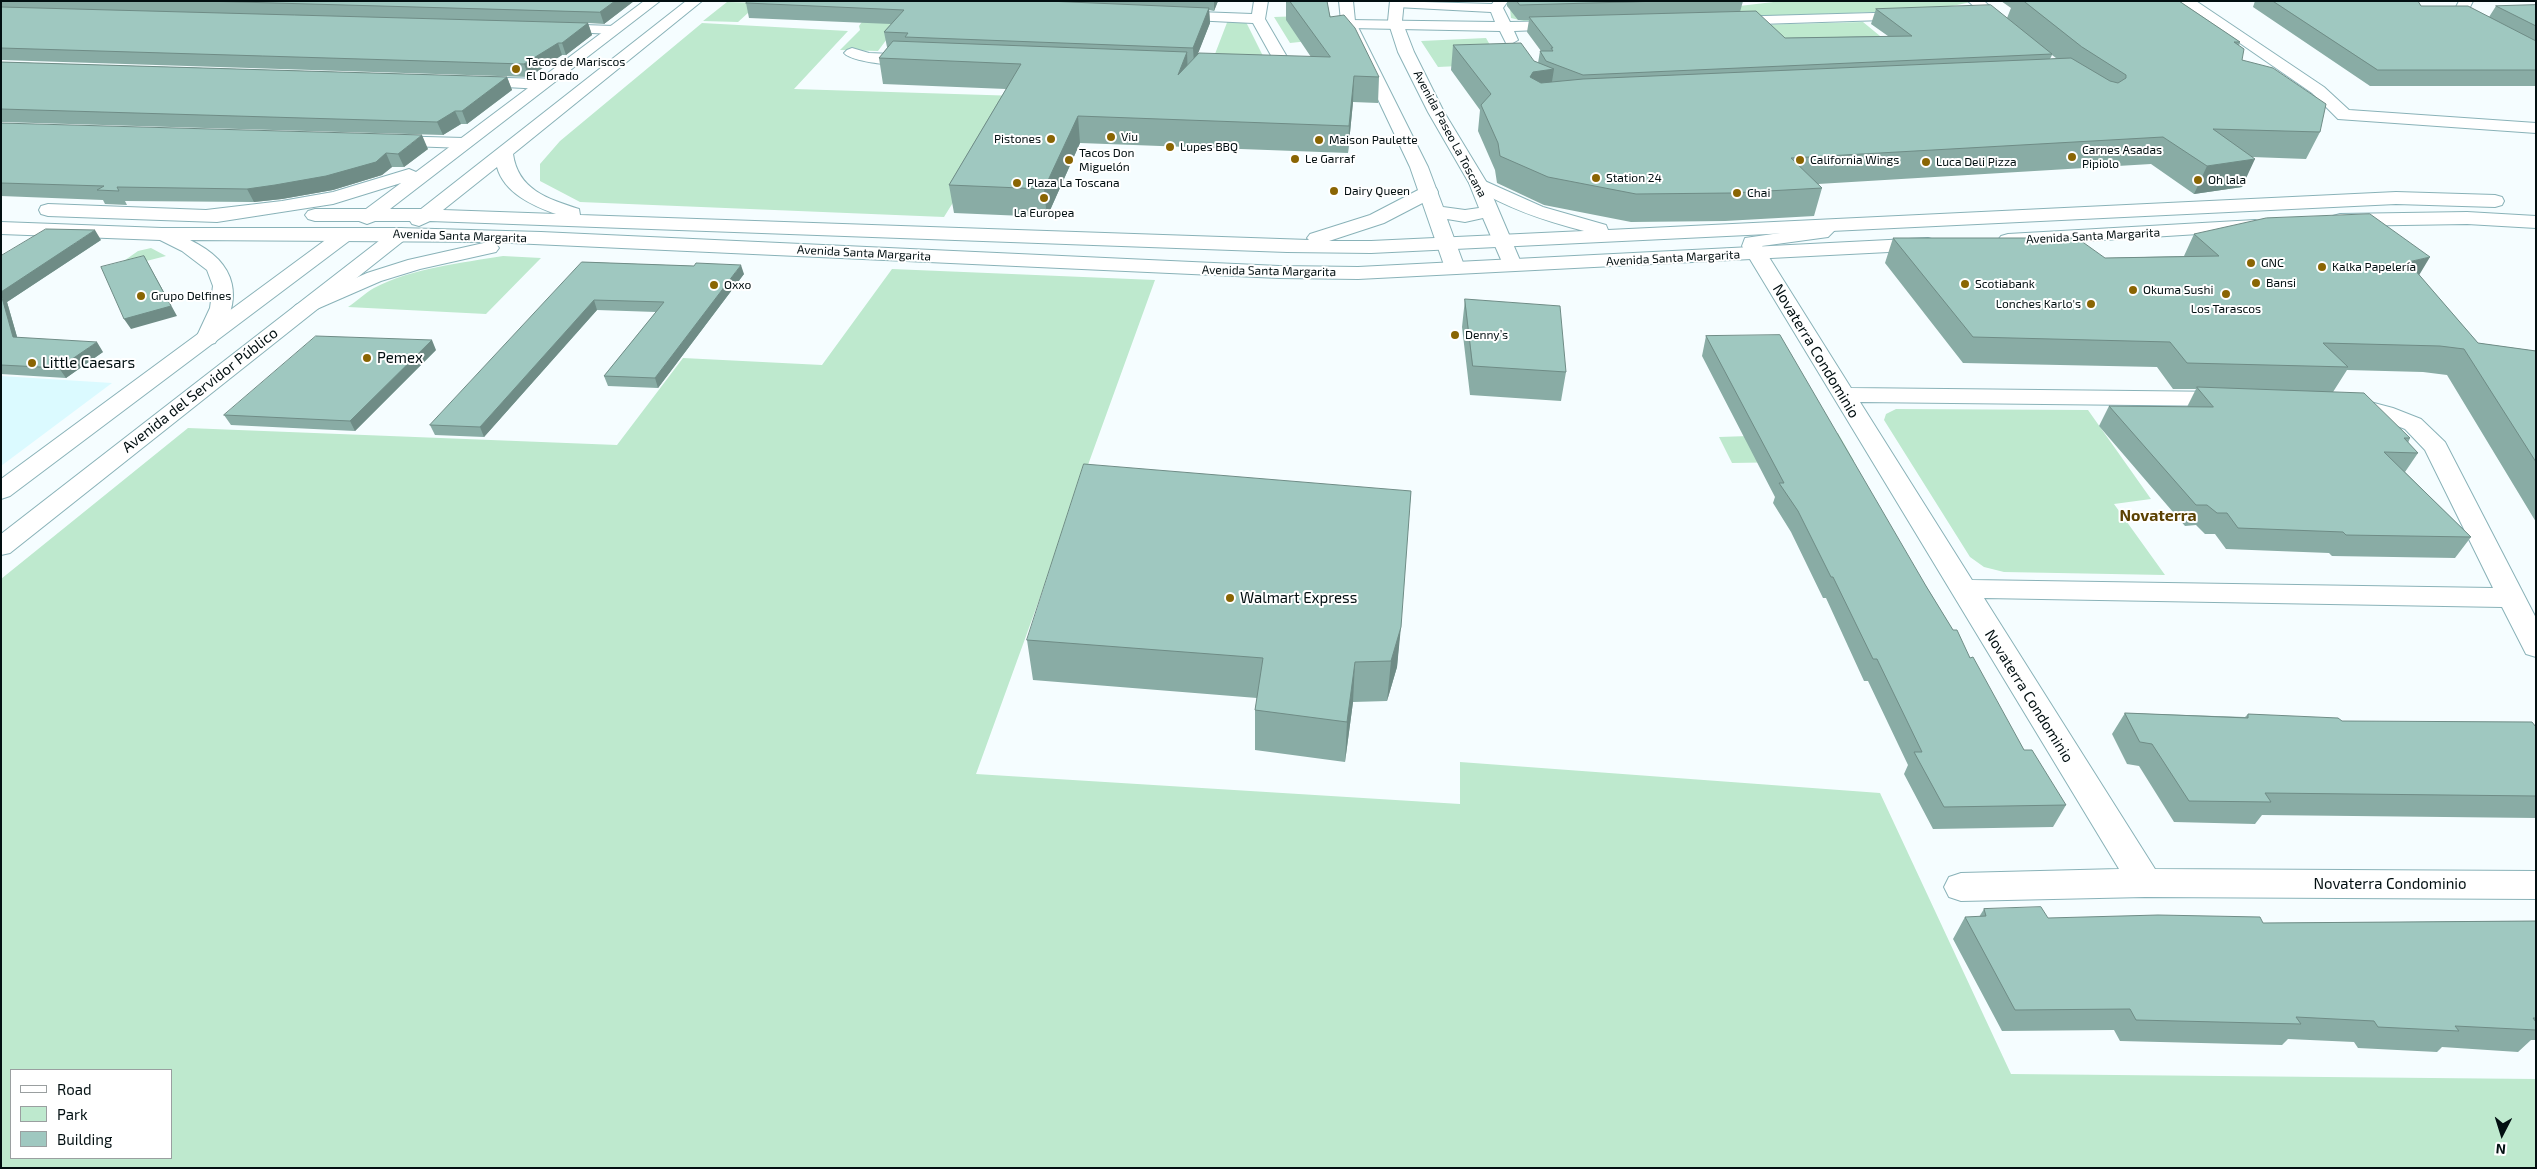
<!DOCTYPE html>
<html>
<head>
<meta charset="utf-8">
<style>
  body { margin:0 }
  #map { position:relative; width:2537px; height:1169px; overflow:hidden; background:#f5fdff; font-family:"Exo 2",sans-serif }
  canvas { display:block }
  .frame { position:absolute; inset:0; border:2px solid #020f11; pointer-events:none }
  .legend { position:absolute; left:10px; top:1069px; width:162px; height:90px; box-sizing:border-box; background:#fff; border:1px solid #9a9fa0; margin:0; padding:6px 9px; list-style:none; font-size:15px; color:#020f11 }
  .legend li { display:flex; align-items:center; gap:10px; height:25px }
  .legend b { width:25px; border:1px solid #9a9fa0 }
  .north { position:absolute; left:2477px; top:1109px; width:50px; height:50px; -webkit-text-stroke:4px #fff; paint-order:stroke; rotate:185deg; font-size:14px; font-weight:700; line-height:20px; text-align:center; color:#020f11 }
  .north::after { content:''; display:block; margin:auto; width:18px; height:22px; background:#020f11; clip-path:polygon(50% 0,100% 100%,50% 72%,0 100%) }
</style>
</head>
<body>
<div id="map">
<canvas width="2537" height="1169"></canvas>
<div class="frame"></div>
<ul class="legend">
<li><b style="height:6px;background:#fff"></b>Road</li>
<li><b style="height:14px;background:#bee9ce"></b>Park</li>
<li><b style="height:14px;background:#9fc8c0"></b>Building</li>
</ul>
<div class="north">N</div>
</div>
<script>
const c = document.querySelector('canvas').getContext('2d');
c.lineJoin = 'round';
function fillPath(path, color) {
  c.fillStyle = color;
  c.fill(path, 'evenodd');
}
function strokePath(path, color, width, dash) {
  c.strokeStyle = color;
  c.lineWidth = width;
  c.lineCap = dash ? 'butt' : 'round';
  c.setLineDash(dash || []);
  c.stroke(path);
}
function drawText(font, color, halo, rows, align = 'center') {
  c.font = font + ' "Exo 2",sans-serif';
  c.lineWidth = 4;
  c.setLineDash([]);
  c.textBaseline = 'middle';
  c.strokeStyle = halo;
  c.fillStyle = color;
  for (const [text, x, y, turn = 0] of rows) {
    c.save();
    c.translate(x, y);
    c.rotate((+turn || 0) * Math.PI / 180);
    c.textAlign = isNaN(turn) ? turn : align;
    if (halo) c.strokeText(text, 0, 0);
    c.fillText(text, 0, 0);
    c.restore();
  }
}
const built = new Path2D(`
  M1,376l111,7 -111,83z`);
const green = new Path2D(`
  M1782,1l189,1 -37,8 -365,13h-37l-21,-5 -1,-9 152,6z
  M727,2l32,1 -21,19 -35,-1z
  M910,8l-32,43 -38,-1 20,-20 -1,-4 5,-7z
  M1330,15l17,22 -57,6 -16,-26z
  M1228,20h17l18,36 -53,11z
  M1863,22l28,23 -113,7 -27,-27z
  M702,23l146,8 -54,58 225,7 -75,121 -364,-15 -40,-21v-17l20,-23z
  M1486,38l15,26 -63,3 -17,-26z
  M151,248l15,8 -55,14 27,-19z
  M503,256l38,2 -55,56 -138,-7c9,-6 17,-14 26,-19 38,-20 87,-25 129,-32z
  M892,269l263,11 -179,494 484,30v-42l420,31 131,281 525,5v89h-2535v-589l187,-151 429,17 66,-87 139,7zM11,1070h160v88h-160z
  M1896,409l192,1 63,89 -37,5 51,71 -161,-3 -20,-5 -14,-10 -86,-137 2,-6z
  M1838,433l16,28 -122,2 -13,-26z`);
const minor = new Path2D(`
  M1254,1h14l-3,18 32,55 -2,3h-12l-30,-54 -81,-4 -7,-4 7,-4 80,3z
  M1390,1l102,3 2,-3h14l-5,7 7,14 55,-1 7,4 -7,4 -51,2 4,9 -7,4 -5,-1 -6,-12 -151,-3 -7,-4 7,-4 146,2 -4,-10 -95,-5 -5,-1z
  M1968,1h16l31,29 -7,4 -5,-1z
  M2179,1h17l128,86 25,23 187,13v10l-198,-14 -26,-26z
  M2459,1h14l-5,10 3,3 65,35v11l-75,-40 -7,-9z
  M1910,12l7,4 -2,3 -187,6 -7,-4 7,-4z
  M553,24l61,2 7,4 -7,4 -66,-3 -2,-3z
  M852,48l17,5 46,2 8,5c-7,10 -71,3 -79,-7l3,-3z
  M473,77l70,2 8,5 -8,5 -76,-4 -2,-3 2,-3z
  M388,136l76,2 6,1 3,4 -3,4 -6,1 -82,-3 -3,-4 3,-4z
  M1825,220l7,2 3,8 -7,7 -66,9 89,142 378,4 8,2 4,5 -4,5 -8,2 -369,-4 112,178 521,8 -68,-138 -20,-21 -28,-11 -38,-10 -4,-5 4,-5 8,-2 8,2 38,10 28,11 24,23 91,176v39l-10,-3 -24,-47 -518,-9 171,271 381,2v28l-391,-2 -184,4 -12,-4 -5,-10 5,-10 12,-4 158,-4 -377,-623 3,-8 70,-10 3,-6z`);
const tertiary = new Path2D(`
  M1339,1h14l2,20 73,146 15,40 22,3 14,-2 -10,-25 -41,-71 -30,-60 -10,-31 2,-20h14l-2,20 12,31 30,60 43,71 35,82 -3,4h-14l-22,-51 -18,4 -18,-3 18,49 -3,4 -7,2 -7,-2 -3,-4 -35,-101 -69,-146z
  M346,228l7,2 3,4 -3,4 -343,258 -9,3v-20l338,-249z
  M400,228l7,2 3,4 -3,4 -397,315 -9,2v-21l392,-304z`);
const secondary = new Path2D(`
  M644,1h16l-270,208h31l265,-208h16l-189,153c5,36 35,45 66,55l1,6 729,25 -2,-2 3,-4 60,-19 52,-27h14l2,4 -2,4 -52,27 -55,18h42l213,-10c-40,-10 -77,-23 -112,-44l-3,-4 3,-4 6,-1 65,29 63,18 2,5 788,-38 99,3 7,2 2,4 -2,4 -7,2 -99,-3 -1025,49 -84,-1 -857,-31 -11,5 -7,-2 -2,-3h-35l-8,3 -8,-3h-44l-7,-2 -3,-4 3,-4 7,-2h51l35,-26 -68,21 -116,18 -169,-6 -7,-2 -2,-4 2,-4 7,-2 158,6 76,-9 51,-9 76,-23 7,3zM497,167c7,26 36,39 59,47l-113,-4z
  M2467,212l69,4v12l-69,-4 -127,2 -7,-2 -3,-4 3,-4 7,-2z
  M2255,220l7,2 3,4 -3,4 -254,16 -7,-2 -3,-4 3,-4 7,-2z
  M1,222l161,6h238l141,4 738,34 79,1 570,-29 7,2 3,4 -3,4 -7,2 -570,29 -79,-1 -789,-36 6,2 3,4 -3,4 -76,17 -39,12 -78,34 -7,-2 -4,-4 4,-4 71,-32 41,-13 80,-18 -298,-2c48,23 55,59 25,103l-8,2 -8,-2 -3,-5 14,-30 3,-22 -6,-16 -25,-19 -22,-11 -159,-6z`);
const wall = new Path2D(`
  M1,1h633l-30,23 -16,-1 4,12 -26,20h-4l-33,22 -528,-17z
  M748,1h470l-4,10 -5,-1 1,13 -13,32 114,2 -25,-37v-19h41l3,16 49,60 -1,26 -25,-1 -5,51 -268,-10 -33,74 -93,-4 -5,-28 57,-96 -123,-5 -4,-26 9,-11h-1l-3,-15 7,-8 -142,-6 -3,-15z
  M1507,1h236l-3,11 45,26 103,-2 -17,-12 5,-15 131,9 4,-10 -10,-7h178l61,41 -1,4 3,14 78,72 -14,27 -54,-2 -10,30 -48,7 -43,-30 -333,20 4,4 -8,28 -89,5 -94,1 -87,-17 -47,-22 -2,-13 -17,-39 2,-21 -29,-40 2,-25 81,16 4,2 2,-12h1l-14,-19 2,-12h-11l-11,-14zM2052,55l4,3 -6,1z
  M2255,1h163l3,5 68,11 7,-11 40,-1v81h-166l-117,-79z
  M1,62l506,15 5,13 -45,34h-6l-18,11 -442,-13z
  M1,123l427,26 -24,18h-12l-10,8 -49,15 -51,9 -28,3 -129,-1 2,4 -22,-1 -2,-4 -102,-4z
  M2194,234l225,41 59,68 58,8v171l-89,-147 -24,-3 -76,-2 -14,22 77,46 -2,5 10,10 -13,19 66,65 -16,21 -123,-2 -3,-3 -103,-4 -11,-15h-10l-9,-9 -11,1 -86,-100 10,-20 78,1 9,-18h-23l-16,-22 -194,-4 -78,-100 8,-25 212,20 79,-2z
  M101,240l-94,62 10,35 86,15 -37,26 -65,-4v-118z
  M582,262l112,4 50,8 -86,114 -50,-2 -4,-10 52,-64 -59,-2 -113,127 -49,-2 -5,-10z
  M1465,299l101,73 -5,29 -91,-6 -8,-68z
  M1706,336l220,250 44,72 54,92 42,55 -13,22 -120,2 -29,-55 4,-9 -40,-84h-4l-38,-83h-3l-32,-66 -18,-29 2,-6 -73,-141z
  M436,350l-81,81 -124,-6 -7,-10z
  M1411,491l-14,176 -10,34 -34,1 -8,60 -90,-12v-40l2,-12 -224,-18 -6,-40z
  M2125,713l120,4 3,-3 94,7 194,6v91l-274,-3 -7,9 -81,-2 -35,-56 -12,-2 -15,-30z
  M1984,909l64,9 215,5 273,-2v119h-5l-13,12 -76,-5 -5,5 -79,-4 -4,-6 -66,-3 -6,6 -162,-4 -6,-11 -112,1 -49,-92 12,-22h14z`);
const shadedWall = new Path2D(`
  M615,1h19l-30,23 -4,-12z
  M1214,1h4l-4,10z
  M1209,8l1,15 -16,41 -1,-16z
  M588,23l4,12 -26,20 -4,-12z
  M558,43l4,12 -33,22 -5,-13z
  M1187,52l1,25 -10,-2z
  M1554,69l-4,25 -20,-17 3,-5z
  M1354,76l-1,26 -5,51 1,-27z
  M507,77l5,13 -45,34 -5,-13z
  M455,111l6,13 -18,11 -6,-13z
  M1078,116l2,27 -33,74 -3,-28z
  M422,135l6,14 -24,18 -6,-13z
  M386,153l6,14 -10,8 -49,15 -51,9 -28,3 -7,-13z
  M2255,159l-13,28 -48,7 13,-28z
  M95,230l6,10 -94,62 13,45 -7,-10 -12,-36v-9z
  M144,256l33,60 -46,13 -7,-10z
  M2430,257l-15,25 -7,-20z
  M741,265l3,9 -86,114 -3,-10z
  M594,300l3,10 -113,127 -4,-10z
  M432,340l4,10 -81,81 -5,-10z
  M97,342l6,10 -37,26 -7,-10z
  M1401,627l-4,40 -10,34 4,-40z
  M1355,662l-2,40 -8,60 2,-40z`);
const building = new Path2D(`
  M204,1h411l-15,11z
  M748,1h299l162,7 -16,40 -288,-11 3,-4 -24,-1 20,-22 -158,-7z
  M1290,1h37l3,16 14,-2 11,13 24,49 -25,-1 -5,50 -271,-10 -34,73 -95,-4 72,-121 -142,-6 14,-17 294,11 -9,23 21,-22 131,4z
  M1517,1l104,1 42,-1 -143,4z
  M2024,1h155l61,41h-6l10,7 -2,11 31,8 53,36 -6,28 -107,-3 42,30 -48,7 -44,-29 -372,21 31,30 -91,5 -95,1 -88,-17 -48,-21 -2,-13 -17,-38 10,-11 -38,-49 68,-2 13,18 20,8 -21,3 -3,5 11,6 42,-4 488,-21 39,23 8,2 8,-5v-3l-44,-28z
  M2273,1h145l3,5h47l68,35v29h-158z
  M1991,5l61,49 -469,21 -37,-14 -6,-10h13l-2,-3h2l-24,-31 227,-6 29,27 127,-2 -36,-27z
  M2536,5v21l-40,-20z
  M1,7l587,16 -26,20h-4l-34,21 -523,-16z
  M1,62l506,15 -45,34h-7l-18,11 -436,-13z
  M1,123l421,12 -24,19 -12,-1 -10,9 -50,14 -51,9 -28,4 -130,-2 2,4 -22,-1 7,-4 -103,-3z
  M2370,214l60,43 -22,5 70,81 58,8v111l-72,-113 -24,-3 -117,-3 25,24 -161,-4 -17,-21 -197,-5 -80,-99h184l28,20 114,-2 -25,-22 72,-16z
  M46,229l49,1 -94,62v-36z
  M144,256l27,50 -47,13 -23,-52z
  M582,262l112,4 2,-3 45,2 -86,113 -51,-2 60,-74 -70,-2 -114,127 -50,-2z
  M1,294l12,43 84,5 -38,26 -58,-3z
  M1465,299l95,7 6,66 -93,-6z
  M1780,335l146,251 27,44h4l13,28 3,-1 51,93h8l34,55 -122,2 -30,-55h8l-45,-93h-4l-40,-82h-2l-33,-66 -19,-28h5l-78,-147z
  M316,336l116,4 -82,81 -126,-6z
  M2197,387l167,6 46,45h-6l14,15 -34,-1 87,85 -125,-2 -3,-3 -105,-4 -11,-15h-10l-10,-8h-11l-87,-99 104,1z
  M1084,464l327,27 -10,136 -10,34 -36,1 -8,60 -92,-12 8,-52 -236,-18z
  M2125,713l123,5v-4l90,4 4,3 190,1 4,5v69l-271,-3 6,9 -82,-1 -37,-57 -12,-2z
  M2041,907l7,11 110,-3 102,2 3,6 273,-2v97h-3l3,4v8l-81,-4 4,5 -81,-4 -4,-6 -78,-4 5,7 -165,-4 -6,-11 -115,1 -50,-93 21,-1 -2,-7z`);
const markers = [
  [516,69,5,"#8a6503"],
  [1111,137,5,"#8a6503"],
  [1051,139,5,"#8a6503"],
  [1319,140,5,"#8a6503"],
  [1170,147,5,"#8a6503"],
  [2072,157,5,"#8a6503"],
  [1295,159,5,"#8a6503"],
  [1069,160,5,"#8a6503"],
  [1800,160,5,"#8a6503"],
  [1926,162,5,"#8a6503"],
  [1596,178,5,"#8a6503"],
  [2198,180,5,"#8a6503"],
  [1017,183,5,"#8a6503"],
  [1334,191,5,"#8a6503"],
  [1737,193,5,"#8a6503"],
  [1044,198,5,"#8a6503"],
  [2251,263,5,"#8a6503"],
  [2322,267,5,"#8a6503"],
  [2256,283,5,"#8a6503"],
  [1965,284,5,"#8a6503"],
  [714,285,5,"#8a6503"],
  [2133,290,5,"#8a6503"],
  [2226,294,5,"#8a6503"],
  [141,296,5,"#8a6503"],
  [2091,304,5,"#8a6503"],
  [1455,335,5,"#8a6503"],
  [367,358,5,"#8a6503"],
  [32,363,5,"#8a6503"],
  [1230,598,5,"#8a6503"]
];
const farPoinames = [
  ["Tacos de Mariscos",526,62],
  ["El Dorado",526,76],
  ["Viu",1121,137],
  ["Pistones",1041,139,"right"],
  ["Maison Paulette",1329,140],
  ["Lupes BBQ",1180,147],
  ["Carnes Asadas",2082,150],
  ["Pipiolo",2082,164],
  ["Tacos Don",1079,153],
  ["Miguelón",1079,167],
  ["Le Garraf",1305,159],
  ["California Wings",1810,160],
  ["Luca Deli Pizza",1936,162],
  ["Station 24",1606,178],
  ["Oh lala",2208,180],
  ["Plaza La Toscana",1027,183],
  ["Dairy Queen",1344,191],
  ["Chai",1747,193],
  ["La Europea",1044,213,"center"],
  ["GNC",2261,263],
  ["Kalka Papelería",2332,267],
  ["Bansi",2266,283],
  ["Scotiabank",1975,284],
  ["Oxxo",724,285],
  ["Okuma Sushi",2143,290],
  ["Grupo Delfines",151,296],
  ["Lonches Karlo's",2081,304,"right"],
  ["Los Tarascos",2226,309,"center"],
  ["Denny’s",1465,335]
];
const farStreetnames = [
  ["Avenida Paseo La Toscana",1450,134,62],
  ["Avenida Santa Margarita",460,236,2],
  ["Avenida Santa Margarita",2093,236,-3],
  ["Avenida Santa Margarita",864,253,3],
  ["Avenida Santa Margarita",1673,258,-3],
  ["Avenida Santa Margarita",1269,271,1]
];
const streetNames = [
  ["Novaterra Condominio",1816,351,59],
  ["Avenida del Servidor Público",200,390,-38],
  ["Novaterra Condominio",2029,696,58],
  ["Novaterra Condominio",2390,884]
];
const poiNames = [
  ["Pemex",377,358],
  ["Little Caesars",42,363],
  ["Walmart Express",1240,598]
];
const neighbourhoodNames = [
  ["Novaterra",2158,516]
];
fillPath(built, '#dbfaff');
fillPath(green, '#bee9ce');
strokePath(minor, '#89b2b8', 2);
strokePath(tertiary, '#89b2b8', 2);
strokePath(secondary, '#89b2b8', 2);
fillPath(minor, '#fff');
fillPath(tertiary, '#fff');
fillPath(secondary, '#fff');
fillPath(wall, '#89aca5');
fillPath(shadedWall, '#6f8c86');
fillPath(building, '#9fc8c0');
strokePath(building, '#6f8c86', 1);
for (const [x, y, r, color] of markers) {
  const dot = new Path2D();
  dot.arc(x, y, r, 0, 2 * Math.PI);
  c.fillStyle = color;
  c.fill(dot);
  strokePath(dot, '#fff', 2);
}
drawText('12px', '#020f11', '#fff', farPoinames, 'left');
drawText('12px', '#020f11', '#fff', farStreetnames);
drawText('15px', '#020f11', '#fff', streetNames);
drawText('15px', '#020f11', '#fff', poiNames, 'left');
drawText('bold 16px', '#5b4102', '#fff', neighbourhoodNames);
</script>
</body>
</html>
